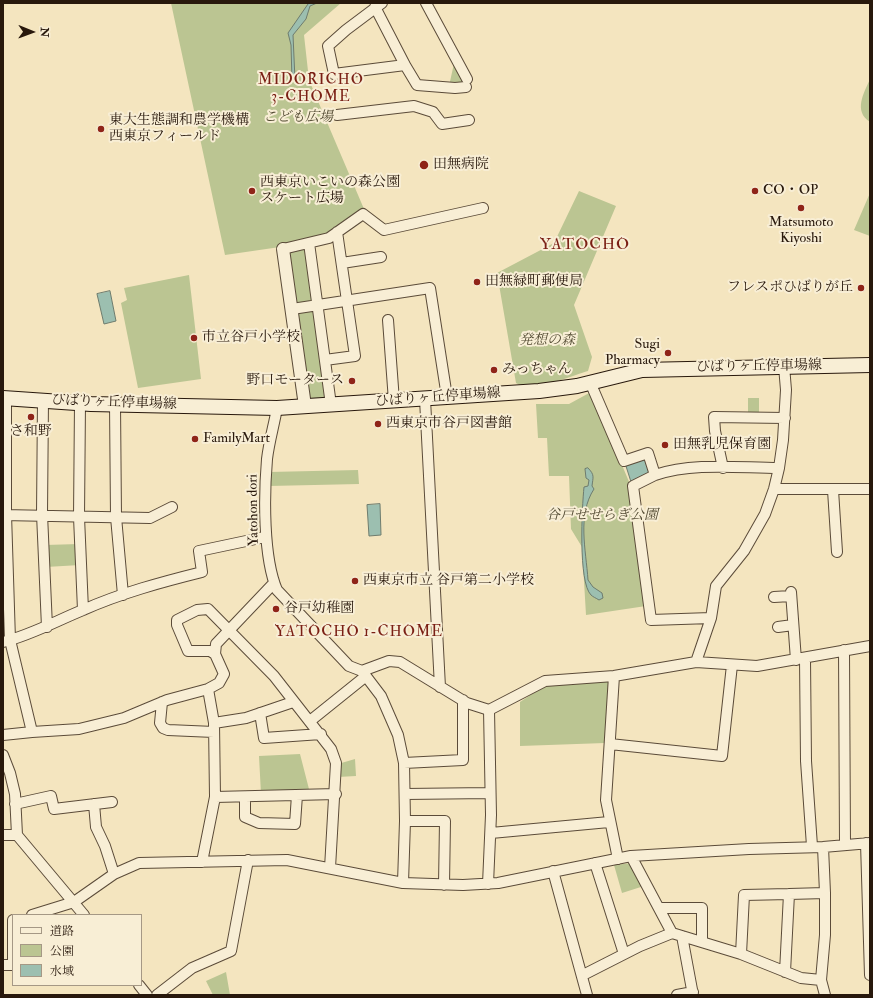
<!DOCTYPE html>
<html>
<head>
<meta charset="utf-8">
<style>
  body { margin:0 }
  #map { position:relative; width:873px; height:998px; overflow:hidden; background:#f4e5bf; font-family:"IM FELL Double Pica","Noto Serif JP",serif }
  canvas { display:block }
  .frame { position:absolute; inset:0; border:4px solid #28180c; pointer-events:none }
  .legend { position:absolute; left:12px; top:914px; width:130px; height:72px; box-sizing:border-box; background:#f8eed5; border:1px solid #a59885; margin:0; padding:5px 7px; list-style:none; font-size:12px; color:#28180c }
  .legend li { display:flex; align-items:center; gap:8px; height:20px }
  .legend b { width:20px; border:1px solid #a59885 }
  .north { position:absolute; left:12px; top:12px; width:40px; height:40px; -webkit-text-stroke:3px #f8eed5; paint-order:stroke; rotate:91deg; font-size:11px; font-weight:700; line-height:16px; text-align:center; color:#28180c }
  .north::after { content:''; display:block; margin:auto; width:14px; height:18px; background:#28180c; clip-path:polygon(50% 0,100% 100%,50% 72%,0 100%) }
</style>
</head>
<body>
<div id="map">
<canvas width="873" height="998"></canvas>
<div class="frame"></div>
<ul class="legend">
<li><b style="height:5px;background:#f8eed5"></b>道路</li>
<li><b style="height:11px;background:#bbc592"></b>公園</li>
<li><b style="height:11px;background:#9cbfb0"></b>水域</li>
</ul>
<div class="north">N</div>
</div>
<script>
const c = document.querySelector('canvas').getContext('2d');
c.lineJoin = 'round';
function fillPath(path, color) {
  c.fillStyle = color;
  c.fill(path, 'evenodd');
}
function strokePath(path, color, width, dash) {
  c.strokeStyle = color;
  c.lineWidth = width;
  c.lineCap = dash ? 'butt' : 'round';
  c.setLineDash(dash || []);
  c.stroke(path);
}
function drawText(font, color, halo, rows, align = 'center') {
  c.font = font + ' "IM FELL Double Pica","Noto Serif JP",serif';
  c.lineWidth = 4;
  c.setLineDash([]);
  c.textBaseline = 'middle';
  c.strokeStyle = halo;
  c.fillStyle = color;
  for (const [text, x, y, turn = 0] of rows) {
    c.save();
    c.translate(x, y);
    c.rotate((+turn || 0) * Math.PI / 180);
    c.textAlign = isNaN(turn) ? turn : align;
    if (halo) c.strokeText(text, 0, 0);
    c.fillText(text, 0, 0);
    c.restore();
  }
}
const green = new Path2D(`
  M171,3h170l-37,32 5,45 55,129 -36,27 -48,11 -55,8z
  M455,59l10,27h-16z
  M870,79v43c-17,-11 -6,-29 0,-43z
  M579,191l37,15 -42,99 18,52 -4,14c-17,5 -56,22 -72,12l-19,-110 57,-30z
  M870,193v43l-16,-6z
  M309,243l22,162 -31,1 -3,-8 -19,-148z
  M189,275l12,104 -63,9 -17,-85 6,-3 -3,-12z
  M591,392l39,92 16,122 -60,9 -4,-68 -11,-18 -2,-53h-20l-2,-38h-9l-2,-34h33z
  M748,398h11v14h-11z
  M358,470l1,14 -90,2v-14z
  M79,544l1,21 -34,2 -1,-22z
  M609,680l-4,63 -85,3v-44l27,-18z
  M300,754l10,39 -49,1 -2,-38z
  M355,759l1,17 -18,1v-13z
  M632,863l12,23 -22,7 -8,-28z
  M226,972l4,23h-17l-7,-14z`);
const water = new Path2D(`
  M311,3h6l-7,3 -4,13 -13,16 2,45 -3,1 -1,-36 -3,-12 20,-29z
  M110,291l6,30 -12,3 -7,-30z
  M646,455l7,19 -21,11 -7,-22z
  M588,468c7,7 5,9 4,18l2,3c-17,26 -8,61 -6,91l5,7 9,6 1,5 -4,2c-3,-2 -6,-3 -8,-5 -13,-13 -9,-88 -7,-108l4,-1 1,-6 -3,-2 -1,-9z
  M380,504l1,31 -12,1 -2,-31z`);
const minor = new Path2D(`
  M382,3l-36,27 -18,16 6,28 71,-9 12,20 38,3 11,-1
  M426,3l41,76
  M375,7l30,58
  M337,115l77,-9 19,6 9,12 27,-4
  M309,243l22,162
  M283,249l46,-11 34,-24 21,16 99,-22
  M342,263l39,-6
  M292,309l138,-21 17,109
  M388,320l6,81
  M325,360l30,-4 -18,-124
  M590,382l34,79 24,-8 7,22c39,-13 84,-7 124,-7
  M6,398v116l4,126 22,92
  M425,399l15,288
  M43,400l-1,114 5,113
  M80,403l-1,114 4,93
  M115,404l1,113 7,78
  M277,408c-3,17 -8,34 -10,51 -3,36 -4,98 10,131l72,76 13,5 19,25 17,39 6,28 1,58 -2,62
  M723,468l-8,-37 -1,-14 71,1
  M655,475l-22,11 18,134 60,-2
  M774,489h96
  M833,490l4,62
  M3,515l147,3 22,-11
  M791,592l5,68
  M774,597l17,-1
  M778,627l15,-2
  M3,642c28,-7 53,-21 80,-32 38,-17 79,-28 119,-38l-3,-21 66,-14
  M844,650l1,194
  M215,654l-5,-3h-22l-11,-26v-5l20,-10 11,-1 66,67 57,73 5,14 -6,105
  M805,659l1,102 6,85
  M696,662l15,-44 5,-32 28,-35 21,-37 9,-25 5,-21 4,-28 3,-50 -2,-24
  M362,671l27,-10 11,1 67,41 22,7 56,-29 69,-5 82,-14 61,4 113,-20
  M614,676l-8,124 12,59
  M162,702l-2,21 3,5 5,2 46,2
  M260,713l4,25 57,-4
  M310,721l56,-45
  M214,723l32,-5 47,-16
  M3,735l29,-3 47,-3 45,-11 43,-18 41,-11 11,-6 5,-9 -9,-20 1,-10 58,-61
  M610,744l112,12 10,-91
  M3,755l7,18 5,21 2,41 67,80
  M404,763l59,-3v-60
  M405,794l85,-1
  M215,797l121,-3
  M245,797v20l14,6 36,1 2,-29
  M15,804l36,-8 3,13 58,-7
  M94,804l2,23 9,19 9,28
  M405,821h40l-1,64
  M491,833l118,-11
  M3,835h14
  M866,843l4,132
  M823,847l2,46v42l-4,45 4,15
  M631,856l41,77 69,21 60,24 20,2
  M202,862l13,-65 -1,-74 -6,-34
  M595,863l29,91
  M553,871l34,124
  M488,884l3,-69 -2,-105
  M659,908h43v34
  M32,915l42,-13 40,-28 25,-11 148,-3 116,23 60,2 35,-2 133,-27 118,-7 74,-2 47,-4
  M13,920v41
  M682,936l11,59
  M741,954l3,-59 45,-1
  M3,965h10
  M785,972l4,-78 36,-1
  M583,975l57,-29 32,-13
  M139,985l8,10
  M157,995l35,-27 39,-17 17,-91
  M677,995l16,-3`);
const tertiary = new Path2D(`
  M283,249l22,157`);
const secondary = new Path2D(`
  M3,398l88,6 186,4 262,-17 38,-5 65,-16 228,-5`);
const markers = [
  [101,129,4,"#8f2418"],
  [424,165,5,"#8f2418"],
  [252,191,4,"#8f2418"],
  [755,191,4,"#8f2418"],
  [801,208,4,"#8f2418"],
  [477,282,4,"#8f2418"],
  [861,288,4,"#8f2418"],
  [194,338,4,"#8f2418"],
  [668,353,4,"#8f2418"],
  [494,370,4,"#8f2418"],
  [352,381,4,"#8f2418"],
  [31,417,4,"#8f2418"],
  [378,424,4,"#8f2418"],
  [195,439,4,"#8f2418"],
  [665,445,4,"#8f2418"],
  [355,581,4,"#8f2418"],
  [276,609,4,"#8f2418"]
];
const parkNames = [
  ["こども広場",298,118],
  ["発想の森",547,341],
  ["谷戸せせらぎ公園",602,516]
];
const poiNames = [
  ["東大生態調和農学機構",109,121],
  ["西東京フィールド",109,137],
  ["田無病院",433,165],
  ["西東京いこいの森公園",260,183],
  ["スケート広場",260,199],
  ["CO・OP",763,191],
  ["Matsumoto",801,223,"center"],
  ["Kiyoshi",801,239,"center"],
  ["田無緑町郵便局",485,282],
  ["フレスポひばりが丘",853,288,"right"],
  ["市立谷戸小学校",202,338],
  ["Sugi",660,345,"right"],
  ["Pharmacy",660,361,"right"],
  ["みっちゃん",502,370],
  ["野口モータース",344,381,"right"],
  ["西東京市谷戸図書館",386,424],
  ["さ和野",31,432,"center"],
  ["FamilyMart",203,439],
  ["田無乳児保育園",673,445],
  ["西東京市立 谷戸第二小学校",363,581],
  ["谷戸幼稚園",284,609]
];
const streetNames = [
  ["ひばりヶ丘停車場線",759,367,-1],
  ["ひばりヶ丘停車場線",438,398,-4],
  ["ひばりヶ丘停車場線",114,403,2],
  ["Yatohon dori",254,510,-91]
];
const neighbourhoodNames = [
  ["MIDORICHO",311,81],
  ["3-CHOME",311,98],
  ["YATOCHO 1-CHOME",359,633]
];
const quarterNames = [
  ["YATOCHO",585,246]
];
fillPath(green, '#bbc592');
fillPath(water, '#9cbfb0');
strokePath(water, '#6e7c6e', 1);
strokePath(minor, '#5b4b39', 12);
strokePath(tertiary, '#5b4b39', 14);
strokePath(secondary, '#28180c', 16);
strokePath(minor, '#f8eed5', 10);
strokePath(tertiary, '#f8eed5', 12);
strokePath(secondary, '#f8eed5', 14);
for (const [x, y, r, color] of markers) {
  const dot = new Path2D();
  dot.arc(x, y, r, 0, 2 * Math.PI);
  c.fillStyle = color;
  c.fill(dot);
  strokePath(dot, '#f8eed5', 1.5);
}
drawText('italic 14px', '#544c34', '#f8eed5', parkNames);
drawText('14px', '#28180c', '#f8eed5', poiNames, 'left');
drawText('14px', '#28180c', '#f8eed5', streetNames);
c.letterSpacing = '1px';
drawText('15px', '#7a1f14', '#f8eed5', neighbourhoodNames);
c.letterSpacing = '0px';
c.letterSpacing = '1px';
drawText('16px', '#7a1f14', '#f8eed5', quarterNames);
c.letterSpacing = '0px';
</script>
</body>
</html>
